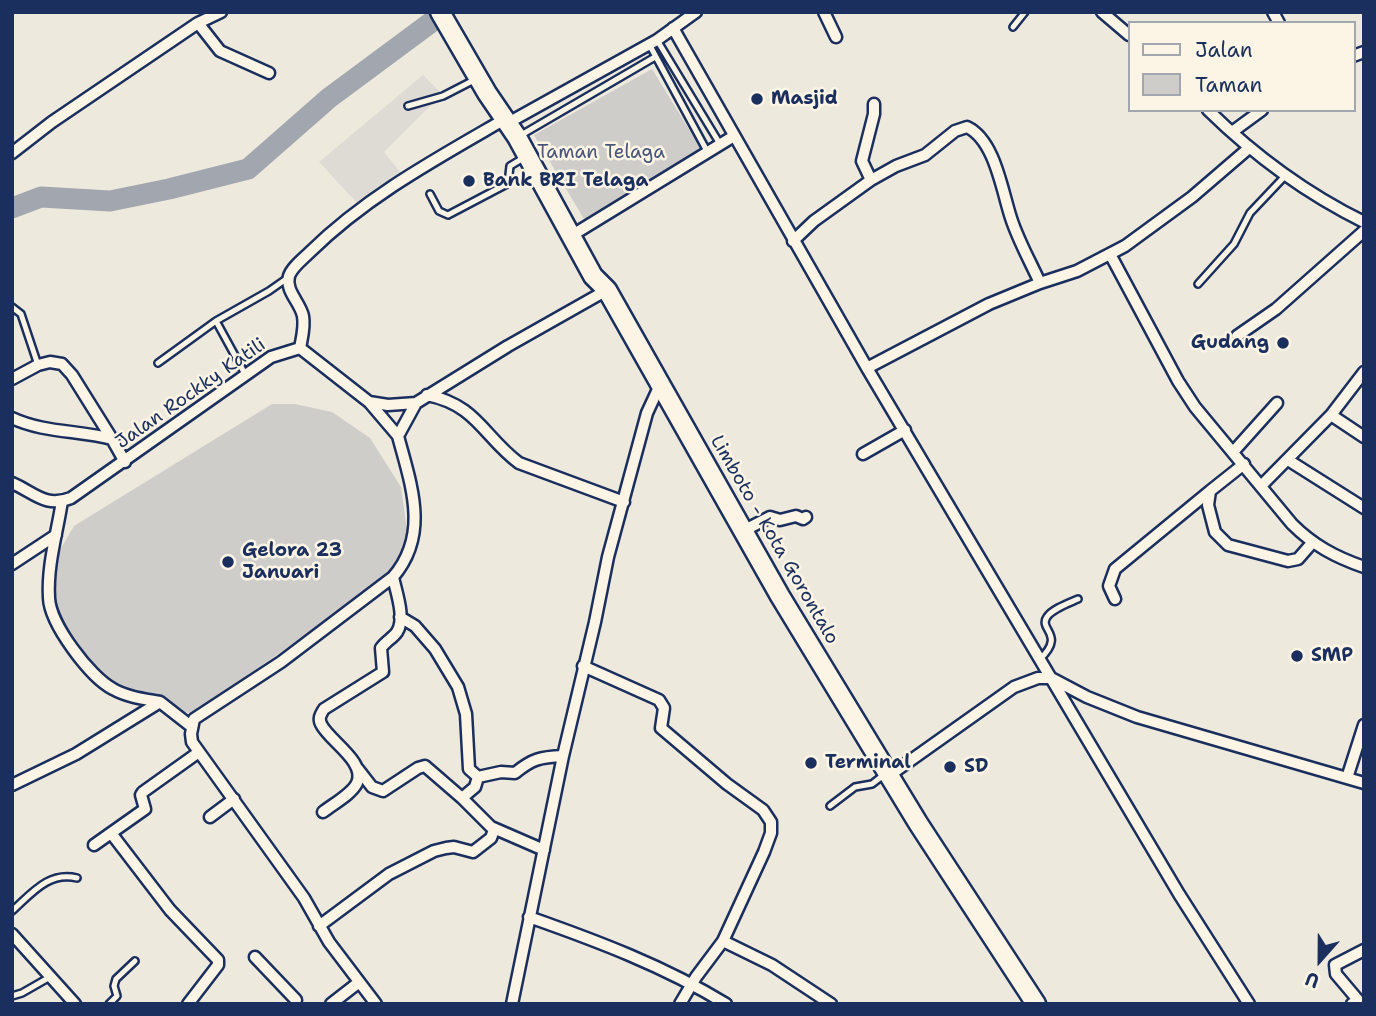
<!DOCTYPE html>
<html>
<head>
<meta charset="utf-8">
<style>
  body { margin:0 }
  #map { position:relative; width:1376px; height:1016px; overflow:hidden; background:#eee9dd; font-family:"Shantell Sans",sans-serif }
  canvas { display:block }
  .frame { position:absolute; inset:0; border:14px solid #1b2f5e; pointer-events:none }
  .legend { position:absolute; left:1128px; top:21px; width:228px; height:91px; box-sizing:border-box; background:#fcf5e5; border:2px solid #a2a6af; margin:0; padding:9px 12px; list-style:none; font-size:21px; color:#1b2f5e }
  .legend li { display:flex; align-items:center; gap:14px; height:35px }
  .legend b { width:35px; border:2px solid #a2a6af }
  .north { position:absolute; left:1285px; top:925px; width:70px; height:70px; -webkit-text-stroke:5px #fcf5e5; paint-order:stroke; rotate:201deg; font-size:19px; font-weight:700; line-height:28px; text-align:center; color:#1b2f5e }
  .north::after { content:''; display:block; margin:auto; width:24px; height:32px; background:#1b2f5e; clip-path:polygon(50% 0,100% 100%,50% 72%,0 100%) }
</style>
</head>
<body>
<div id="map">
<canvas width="1376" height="1016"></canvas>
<div class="frame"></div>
<ul class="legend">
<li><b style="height:9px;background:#fcf5e5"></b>Jalan</li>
<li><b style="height:19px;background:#cfcdca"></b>Taman</li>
</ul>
<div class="north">U</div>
</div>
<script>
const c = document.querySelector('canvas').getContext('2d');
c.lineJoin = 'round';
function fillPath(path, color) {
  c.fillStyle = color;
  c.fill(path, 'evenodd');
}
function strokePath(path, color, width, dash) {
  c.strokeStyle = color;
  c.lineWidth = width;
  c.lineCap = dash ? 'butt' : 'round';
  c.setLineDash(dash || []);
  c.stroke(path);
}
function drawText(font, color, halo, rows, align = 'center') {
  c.font = font + ' "Shantell Sans",sans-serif';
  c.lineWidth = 5;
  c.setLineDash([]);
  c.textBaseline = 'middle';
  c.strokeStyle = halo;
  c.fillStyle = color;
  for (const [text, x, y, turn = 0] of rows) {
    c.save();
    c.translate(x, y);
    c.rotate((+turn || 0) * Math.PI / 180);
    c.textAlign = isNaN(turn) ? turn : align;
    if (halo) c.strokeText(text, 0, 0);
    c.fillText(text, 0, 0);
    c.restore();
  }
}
const built = new Path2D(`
  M423,75l19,19 -58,58 17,21 -43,31 -39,-42z`);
const green = new Path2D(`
  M652,69l49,80 -117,70 -50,-84z
  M272,404h23l37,8 38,26 31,49 7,51 -10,31 -205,145 -74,-19 -27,-25 -30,-45 -9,-37 4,-33 17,-29z`);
const river = new Path2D(`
  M12,208l29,-11 69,4 59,-12 79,-20 81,-71 116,-86`);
const lane = new Path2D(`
  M1013,27l12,-15
  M657,40l63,104
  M649,44l58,107
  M408,106l35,-10 33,-17
  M523,134l132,-77
  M430,194l9,17 9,4 57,-30 3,-2 2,-17 15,-9
  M1198,284l36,-40 16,-31 35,-37
  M12,307l9,7 17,51
  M216,321l53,-30 20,-14
  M158,363l58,-42 29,53
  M1040,659c26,-25 -2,-29 7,-42 5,-8 22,-14 31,-18
  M830,806l25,-19 17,-3 13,-10
  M12,911c20,-18 37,-40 65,-33
  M12,996l10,-3 28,-16
  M109,1004l8,-8 -3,-10 2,-7 19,-18`);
const street = new Path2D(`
  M221,12l-23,11 22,28 49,22
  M824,12l12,25
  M1102,12l27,23
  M1273,12l6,11
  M673,28l194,340 312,526 70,110
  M1353,56l11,-4
  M1208,110c47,46 97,83 156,112
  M515,119l142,-79 39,-28
  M1232,132l30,-22
  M12,153l40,-31 146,-99
  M871,180l25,-14 29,-11 30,-24 12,-4c28,13 35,64 44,91 7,22 19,43 29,65
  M579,231l155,-95
  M793,241l21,-20 57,-41 -9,-19 12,-47v-10
  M1110,254l68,127 17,26 97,117c21,21 43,33 72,43
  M1237,336l39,-27 88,-78
  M300,348l69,54 29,34
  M867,368l122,-64 51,-21 37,-12 48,-25 67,-49 57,-49
  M12,379l26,-14 12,-3 12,2 10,11 40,64
  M427,395c50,10 56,41 92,68l105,39
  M369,402l19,3 28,-2
  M1331,415l33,-43
  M12,418c32,15 66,12 100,21l13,23
  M1234,451l43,-48
  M863,454l42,-24
  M1288,460l76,48
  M1244,464l-34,27 -2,14 7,27 13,13 60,16 10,-2 14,-16
  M12,483c23,10 33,25 59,15l200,-141 29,-9c2,-11 5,-21 3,-32 -3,-14 -18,-25 -14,-40 3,-9 14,-17 21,-24 57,-56 126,-93 195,-133
  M1261,486l70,-71 33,22
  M62,501c-5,33 -15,64 -13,97 1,26 41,79 64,91 14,8 31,10 47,13
  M743,531l27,-14 10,3 16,-4 7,3 3,-2
  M12,564l44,-29
  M1115,599l-6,-13 6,-17 95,-78
  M400,617l15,9 20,23 23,38 8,27 3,55 9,8 23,-5 14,1c17,-14 25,-16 48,-17
  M583,666l76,34 5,8 -3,20 66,56 36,26 8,12v11l-7,19 -41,89 -27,36 -16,27
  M358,769l14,18 11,4 35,-23 7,-2 37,32
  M890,775l124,-88 24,-9h13l36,19 50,20 227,66
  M1347,778l17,-53
  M12,785l64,-31 84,-52 32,25
  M323,812c10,-8 29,-18 34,-29 10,-21 -29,-43 -36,-59 -3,-6 0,-10 3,-15l59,-37 -2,-24c5,-7 12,-10 16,-16 9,-14 -1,-40 -4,-55
  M210,817l24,-18
  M491,827l53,23
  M94,845l17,-12
  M529,917c68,24 135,49 197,87
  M319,926l70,-52 45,-23 12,-3 8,-1 19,5 18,-14 3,-8 -32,-32 13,-11 3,-10
  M12,934l63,70
  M723,941l49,24 59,39
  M255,957l41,43
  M188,1004l30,-39v-5l-48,-50 -59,-77 34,-24 -4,-14 2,-3 56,-40
  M331,1004l27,-21
  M376,1004l-47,-62 -25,-44 -112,-156 -1,-8 3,-15 87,-57 112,-85c37,-43 18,-92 5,-141l18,-33 92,-57 99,-56
  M512,1004l51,-248 32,-134 13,-65 39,-144 13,-28
  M1352,1004l6,-4 -22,-26 -1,-9 29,-15`);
const highway = new Path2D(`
  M440,12l47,81 30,44 76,139 14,14 173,306 138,227 118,181`);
const markers = [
  [757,99,7,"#1b2f5e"],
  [469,181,7,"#1b2f5e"],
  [1283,343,7,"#1b2f5e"],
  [228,562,7,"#1b2f5e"],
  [1297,656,7,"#1b2f5e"],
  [811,763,7,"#1b2f5e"],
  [950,767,7,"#1b2f5e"]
];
const poiNames = [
  ["Masjid",771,99],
  ["Bank BRI Telaga",483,181],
  ["Gudang",1269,343,"right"],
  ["Gelora 23",242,551],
  ["Januari",242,573],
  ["SMP",1311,656],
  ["Terminal",825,763],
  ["SD",964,767]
];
const parkNames = [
  ["Taman Telaga",601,153]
];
const streetNames = [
  ["Jalan Rockky Katili",191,394,-35],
  ["Limboto - Kota Gorontalo",774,540,60]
];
fillPath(built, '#dedbd4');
fillPath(green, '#cfcdca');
strokePath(river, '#a2a7af', 21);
strokePath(lane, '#1b2f5e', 10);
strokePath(street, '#1b2f5e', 15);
strokePath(highway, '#1b2f5e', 23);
strokePath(lane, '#fcf5e5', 5);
strokePath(street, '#fcf5e5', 10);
strokePath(highway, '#fcf5e5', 18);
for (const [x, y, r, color] of markers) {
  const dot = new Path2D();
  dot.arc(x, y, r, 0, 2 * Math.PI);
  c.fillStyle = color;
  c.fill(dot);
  strokePath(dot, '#fcf5e5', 2.5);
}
drawText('bold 19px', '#1b2f5e', '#fcf5e5', poiNames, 'left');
drawText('19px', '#485679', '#fcf5e5', parkNames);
drawText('19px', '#1b2f5e', '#fcf5e5', streetNames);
</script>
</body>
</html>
